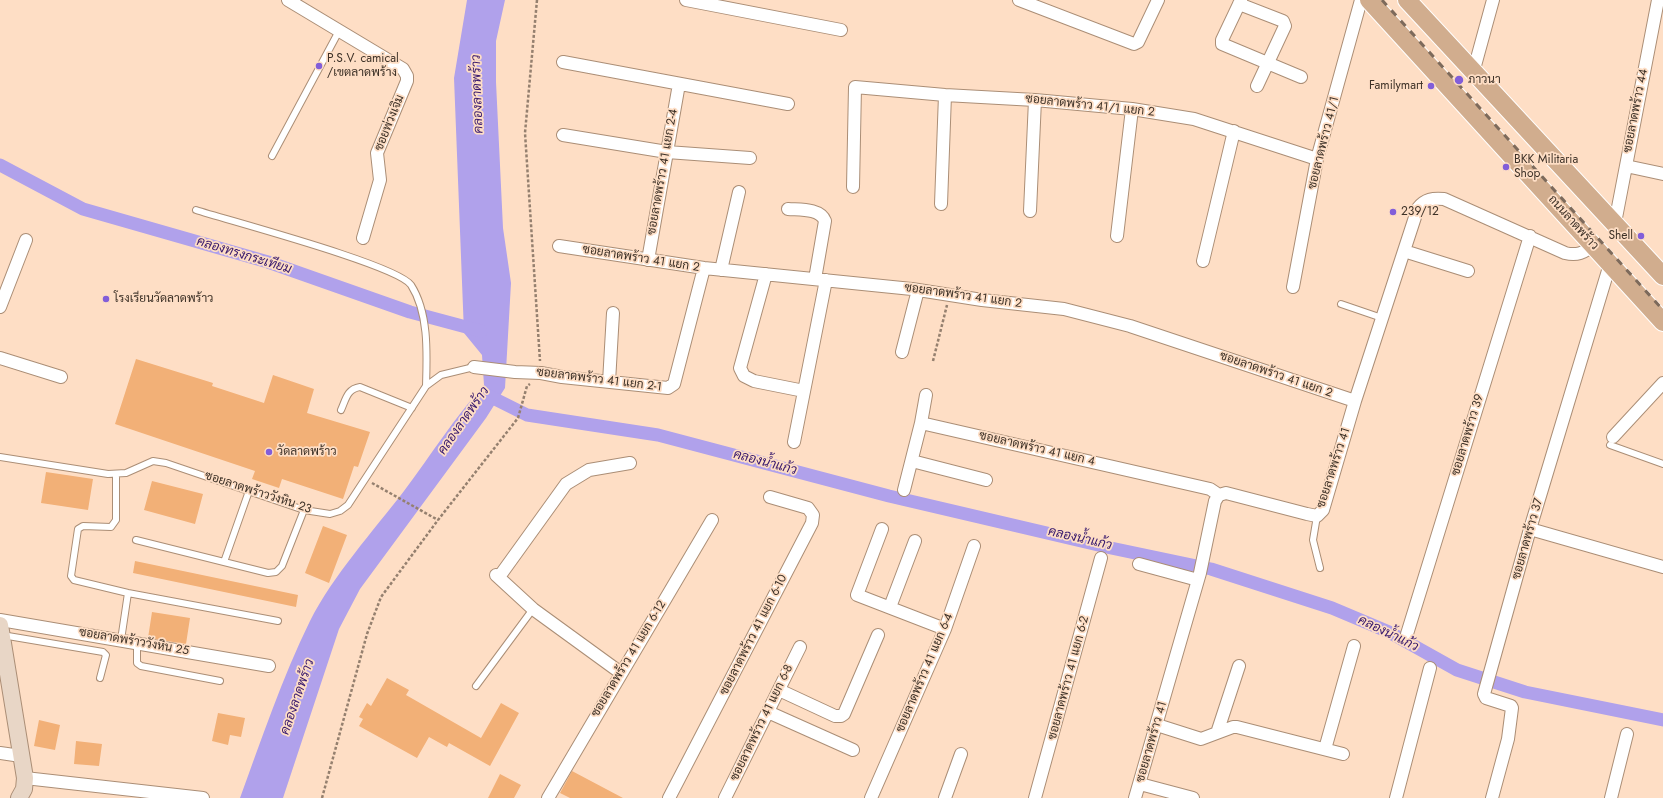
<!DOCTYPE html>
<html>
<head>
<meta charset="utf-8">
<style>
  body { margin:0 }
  canvas { display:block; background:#fedec5 }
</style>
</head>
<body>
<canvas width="1663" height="798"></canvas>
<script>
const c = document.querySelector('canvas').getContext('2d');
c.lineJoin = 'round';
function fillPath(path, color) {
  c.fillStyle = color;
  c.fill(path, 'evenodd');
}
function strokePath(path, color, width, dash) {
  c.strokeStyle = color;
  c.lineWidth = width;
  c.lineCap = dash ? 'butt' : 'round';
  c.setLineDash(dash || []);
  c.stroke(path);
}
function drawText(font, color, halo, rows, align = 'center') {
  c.font = font + ' Jost,Sarabun,sans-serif';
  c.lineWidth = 3.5;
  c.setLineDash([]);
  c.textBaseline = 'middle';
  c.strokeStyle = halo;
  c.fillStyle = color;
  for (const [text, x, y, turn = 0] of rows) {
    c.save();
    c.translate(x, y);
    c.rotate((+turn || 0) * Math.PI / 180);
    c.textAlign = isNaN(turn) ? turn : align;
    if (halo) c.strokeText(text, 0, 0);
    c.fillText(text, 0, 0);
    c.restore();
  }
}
const water = new Path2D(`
  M467,0h38l-9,41v41l7,146 8,55 -6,105 -19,30 -126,171 -21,40 -56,169h-43c22,-60 42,-120 70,-177 22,-44 64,-91 94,-130 27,-36 50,-73 80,-106l-2,-30 -18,-22 -10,-255z`);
const canal = new Path2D(`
  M0,165l83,44 185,53 142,50 71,19
  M485,394l42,21 131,20 231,61 222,52 100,21 121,39 57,24 68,38 68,22 138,28`);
const building = new Path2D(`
  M136,359l77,24 -1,3 52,17 9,-28 41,14 -7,24 63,19 -12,35 -4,-1 -11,33 -61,-20 -3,9 -27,-9 3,-8 -140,-47z
  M46,472l47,7 -5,31 -47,-7z
  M152,481l51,13 -8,30 -51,-14z
  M323,526l24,9 -18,48 -24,-10z
  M135,561l163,34 -2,12 -163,-34z
  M152,612l38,6 -4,26 -38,-6z
  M387,678l22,12 -3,5 75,43 20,-35 18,10 -29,53 -41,-23 -2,4 -18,-10 -12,21 -58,-32 4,-7 -4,-2 8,-14 4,3z
  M218,713l27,5 -4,19 -11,-2 -2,10 -16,-4z
  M39,720l21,5 -5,25 -21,-4z
  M76,741l26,3 -3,22 -25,-2z
  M572,771l51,27h-53l-10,-5z
  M500,774l21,11 -7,13h-26z`);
const path = new Path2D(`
  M537,0l-12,133 15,228
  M933,361l14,-56
  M372,483l66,37
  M322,798l45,-164 14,-37 57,-77 80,-102 9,-32 3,-2`);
const lane = new Path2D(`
  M272,156l67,-125
  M196,210c34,11 201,55 215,75 18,28 16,69 15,101
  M1341,304l41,14
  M341,410c5,-11 6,-21 19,-23l52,21
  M1610,445l53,19
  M0,457l108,17 18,-1 27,-12 13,2 138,47 26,4 10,-3 8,-6 78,-119 15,-11 33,-8
  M116,474v46l-5,7 -28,-1 -5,3 -7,47 3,4 54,13 150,28
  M1317,516l-4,24 7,28
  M136,540l132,33 8,-1 6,-6 22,-56
  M224,562l25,-71
  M2,635l101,17 3,3 -6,23
  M121,640l7,-47
  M137,643v20l4,3 79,15
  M476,686l57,-77`);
const street = new Path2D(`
  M288,0l115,69 4,7v5l-30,72 3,27 -17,58
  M686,0l155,30
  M1019,0l115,44 4,-2 20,-42
  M1241,0l-19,40v4l79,33
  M1239,4l44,17 2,5 -28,60
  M563,62l225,42
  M1473,73l20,-73
  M563,135l104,17 83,6
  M1626,166l37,8
  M853,187l2,-100 90,8 90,5 97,9 62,10 123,40
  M941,204l4,-109
  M788,209c11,1 32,-1 37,12l-10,58
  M1030,211l5,-111
  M1615,223l43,-223
  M1117,236l15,-127
  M559,246l145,22 208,21 70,11 82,9 66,17 225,75
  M1404,251l64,20
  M648,260l31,-176
  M1203,261l31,-130
  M721,270l18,-78
  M766,274l-26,94 4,8 10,5 50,10
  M1293,287l24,-128 44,-159
  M0,307l26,-67
  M902,352l16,-62
  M0,358l61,19
  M474,367l41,5 26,1 21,4 106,11 6,-4 30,-116
  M609,382l4,-69
  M921,423l5,-28
  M1613,437l50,-54
  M794,442l32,-162
  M912,461l74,19
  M904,490l17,-67 289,66 9,6
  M882,529l-25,66 88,34
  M1530,529l133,38
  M1139,564l59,16
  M496,575l37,34 88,64
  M499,577l67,-93 23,-14 41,-7
  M890,607l25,-66
  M0,620l269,46
  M1407,634l123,-398
  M779,690l56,26h6l3,-2 34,-79
  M768,712l85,38
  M1157,725l44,14 32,-12h4l106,27
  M1217,733l22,-67
  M1325,749l29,-103
  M0,753l21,3
  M25,778l178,20
  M1140,784l53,14
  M548,798l164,-278
  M669,798l143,-275 1,-8 -5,-7 -38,-11
  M725,798l75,-151
  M871,798l74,-169 29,-83
  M945,798l16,-44
  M1035,798l66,-240
  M1135,798l65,-225 15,-72 4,-6 7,-2 81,21 10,2 6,-6 32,-109 63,-193c7,-9 15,-10 26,-9l121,54c12,3 19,0 28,-8
  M1396,798l34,-130
  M1492,798l16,-59 4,-31 -1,-2 -25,-8 -2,-4 46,-165 80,-265
  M1611,798l16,-64`);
const secondary = new Path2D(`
  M0,625l25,153 -1,11 -5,9`);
const primary = new Path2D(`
  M1369,0l294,322
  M1407,0l256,276`);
const rail = new Path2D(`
  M1382,0l281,310`);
const markers = [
  [319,66,4,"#825ed9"],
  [1459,80,5,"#825ed9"],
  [1431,86,4,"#825ed9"],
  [1506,167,4,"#825ed9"],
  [1393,212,4,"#825ed9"],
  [1641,236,4,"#825ed9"],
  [106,299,4,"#825ed9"],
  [269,452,4,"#825ed9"]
];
const poiNames = [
  ["P.S.V. camical",327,59],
  ["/เขตลาดพร้าง",327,73],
  ["ภาวนา",1468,80],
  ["Familymart",1423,86,"right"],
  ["BKK Militaria",1514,160],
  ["Shop",1514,174],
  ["239/12",1401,212],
  ["Shell",1633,236,"right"],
  ["โรงเรียนวัดลาดพร้าว",114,299],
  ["วัดลาดพร้าว",277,452]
];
const streetNames = [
  ["ซอยลาดพร้าว 41/1 แยก 2",1090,106,6],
  ["ซอยลาดพร้าว 44",1636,111,-79],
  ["ซอยพ่วงเจิม",390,123,-68],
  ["ซอยลาดพร้าว 41/1",1324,143,-76],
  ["ซอยลาดพร้าว 41 แยก 2-4",663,172,-80],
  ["ถนนลาดพร้าว",1573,223,48],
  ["ซอยลาดพร้าว 41 แยก 2",641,259,9],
  ["ซอยลาดพร้าว 41 แยก 2",963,296,8],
  ["ซอยลาดพร้าว 41 แยก 2",1276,375,19],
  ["ซอยลาดพร้าว 41 แยก 2-1",599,380,7],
  ["ซอยลาดพร้าว 39",1468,435,-73],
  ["ซอยลาดพร้าว 41 แยก 4",1037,449,13],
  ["ซอยลาดพร้าว 41",1334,468,-72],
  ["ซอยลาดพร้าววังหิน 23",258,493,18],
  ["ซอยลาดพร้าว 37",1528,539,-74],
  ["ซอยลาดพร้าว 41 แยก 6-10",754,635,-63],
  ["ซอยลาดพร้าววังหิน 25",134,642,10],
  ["ซอยลาดพร้าว 41 แยก 6-12",629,659,-59],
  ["ซอยลาดพร้าว 41 แยก 6-4",925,673,-67],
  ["ซอยลาดพร้าว 41 แยก 6-2",1069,678,-75],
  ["ซอยลาดพร้าว 41 แยก 6-8",762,723,-64],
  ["ซอยลาดพร้าว 41",1152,742,-74]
];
const waterNames = [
  ["คลองลาดพร้าว",478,94,-92],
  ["คลองทรงกระเทียม",244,256,17],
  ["คลองลาดพร้าว",464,421,-55],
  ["คลองน้ำแก้ว",765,463,15],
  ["คลองน้ำแก้ว",1080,539,13],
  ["คลองน้ำแก้ว",1388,634,26],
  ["คลองลาดพร้าว",298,697,-71]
];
fillPath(water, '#b0a1eb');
strokePath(canal, '#b0a1eb', 13);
fillPath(building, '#f2b077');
strokePath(lane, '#ab8e76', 8);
strokePath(street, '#ab8e76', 14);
strokePath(secondary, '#ab8e76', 18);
strokePath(primary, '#fff', 20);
strokePath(path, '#95806f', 2.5, [3, 2]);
strokePath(lane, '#fff', 6);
strokePath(street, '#fff', 12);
strokePath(secondary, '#e8d6c6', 16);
strokePath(primary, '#d1ad8e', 18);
strokePath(rail, '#7d6a5b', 3, [7, 7]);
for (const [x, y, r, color] of markers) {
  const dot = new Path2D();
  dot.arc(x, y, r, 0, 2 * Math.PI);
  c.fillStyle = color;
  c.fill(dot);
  strokePath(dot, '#fedec5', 1.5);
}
drawText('12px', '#3d3127', '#fedec5', poiNames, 'left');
drawText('12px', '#3d3127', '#fedec5', streetNames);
drawText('italic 13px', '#37186d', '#fedec5', waterNames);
</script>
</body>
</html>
